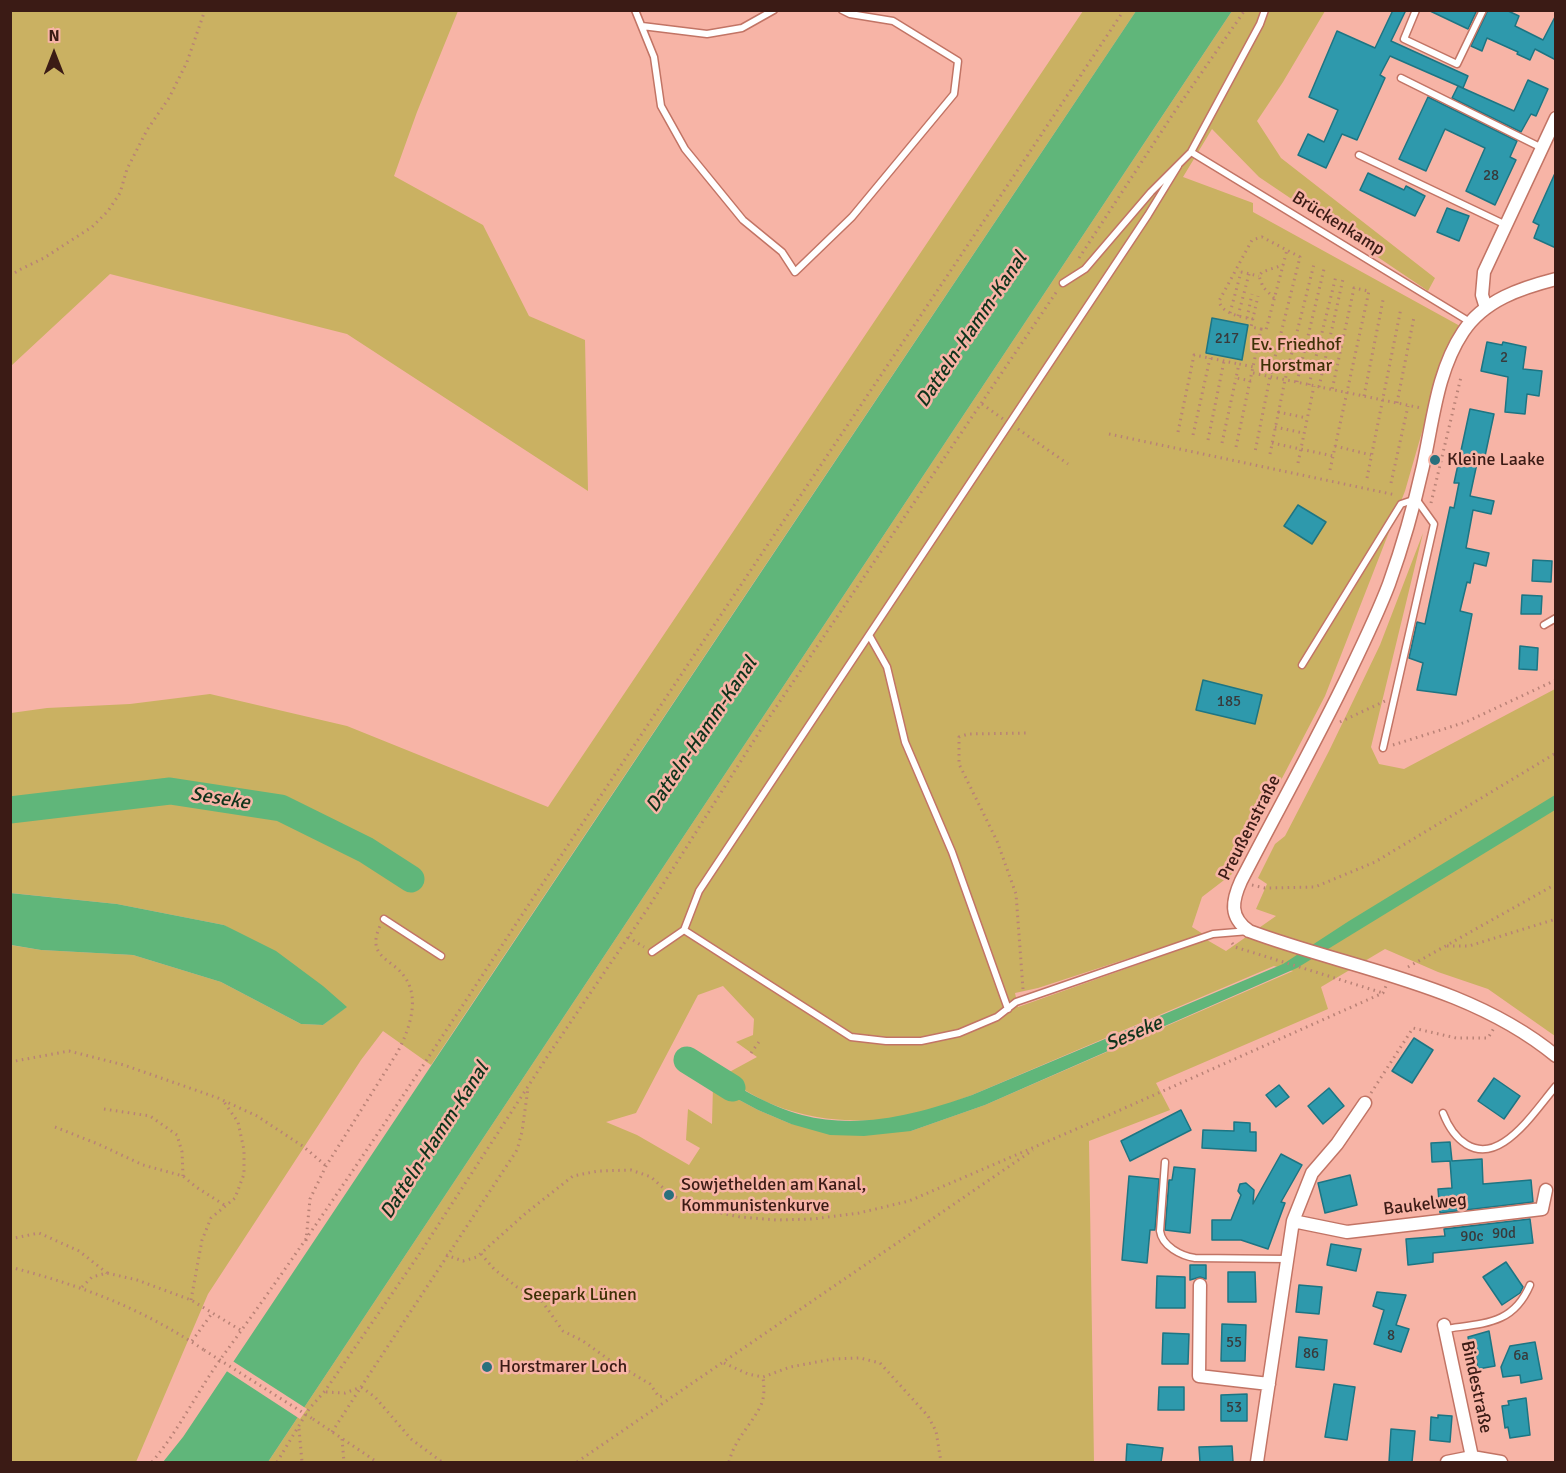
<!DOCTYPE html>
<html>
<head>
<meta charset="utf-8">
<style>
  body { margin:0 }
  #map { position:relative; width:1566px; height:1473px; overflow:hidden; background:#f7b4a6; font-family:Signika,sans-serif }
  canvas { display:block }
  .frame { position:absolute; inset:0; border:12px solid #3b1b15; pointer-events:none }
  .north { position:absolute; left:24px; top:24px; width:60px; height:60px; -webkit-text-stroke:4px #f7b4a6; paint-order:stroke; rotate:0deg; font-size:16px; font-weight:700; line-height:24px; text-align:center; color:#3b1b15 }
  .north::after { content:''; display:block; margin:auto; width:21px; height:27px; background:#3b1b15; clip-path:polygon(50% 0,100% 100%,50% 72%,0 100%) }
</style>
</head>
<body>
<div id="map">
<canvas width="1566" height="1473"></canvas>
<div class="frame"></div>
<div class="north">N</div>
</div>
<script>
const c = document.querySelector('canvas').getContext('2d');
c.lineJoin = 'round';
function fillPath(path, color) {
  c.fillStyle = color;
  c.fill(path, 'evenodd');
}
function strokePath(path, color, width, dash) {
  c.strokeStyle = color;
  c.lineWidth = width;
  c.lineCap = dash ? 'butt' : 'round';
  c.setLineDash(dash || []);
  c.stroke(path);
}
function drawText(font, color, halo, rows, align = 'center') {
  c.font = font + ' Signika,sans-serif';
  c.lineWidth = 5;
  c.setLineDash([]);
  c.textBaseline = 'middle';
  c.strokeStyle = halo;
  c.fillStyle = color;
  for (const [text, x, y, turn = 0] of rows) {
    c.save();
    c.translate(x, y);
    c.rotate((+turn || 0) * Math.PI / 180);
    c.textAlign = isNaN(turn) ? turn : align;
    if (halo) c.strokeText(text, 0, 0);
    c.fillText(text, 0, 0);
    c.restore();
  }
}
const green = new Path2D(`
  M11,10l447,1 -41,101 -23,64 89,49 46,91 56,24 3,151 -241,-157 -237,-60 -99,92z
  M1083,11h53l-705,1054 -48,-34 -22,29 -153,234 -72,168h-125l-1,-517 31,5 92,5 88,27 80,42 22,1 23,-18 -122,-82 -107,-21 -106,-11v-180l36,-5 83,-4 80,-10 137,32 201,81z
  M1232,11h93l-42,71 -26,39 24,37 154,120 -7,13 -169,-114 -47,-48 -29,48 70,26v9l207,114 -17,33 -38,132 -80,205 -93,178 -30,23 -10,30 11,7 -165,54 -23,5 3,14 189,-67 19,11 50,-35 -20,-7 11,-25 -9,-6 17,-34 10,-8 44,-85 51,-106 43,-112 -52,214 8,17 25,5 151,-80v347l-67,-47 -50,-17 -53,-23 -64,38 7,22 -172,74 14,27 -81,31 5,321h-826zM1274,966l19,5 -308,134 -74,26 -120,-7 -33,-14 -45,-24 -1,38 -24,-15 -2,31 14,8 -11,17 -52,-30 -31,-13 30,-9 62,-118 25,-9 31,33 -1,16 -17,7 21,15 -35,19c17,10 34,22 52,29 47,19 107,20 155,6 14,-5 29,-11 43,-16z`);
const water = new Path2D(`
  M1136,11h96l-964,1451h-105l20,-25z
  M1555,795v15l-258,158 -312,137 -74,26 -47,5 -34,-1 -39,-11 -33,-14 -45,-24 -1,-6 -12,-7 4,-6c29,17 66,40 98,48 57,15 117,-1 170,-20l311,-131 66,-43z
  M10,893l107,11 107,21 52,26 47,35 24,21 -24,18 -22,-1 -80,-42 -88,-27 -92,-5 -30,-5z`);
const pier = new Path2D(`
  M231,1360l76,49 -7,10 -75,-49z`);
const river = new Path2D(`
  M10,810l160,-19 111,17 85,42 45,29
  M687,1060l45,28`);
const building = new Path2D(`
  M1393,10h13l-15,31 77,35 -5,12 -73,-32 -10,19 5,3 -28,62 -15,-6 -16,34 -28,-13 10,-21 16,8 14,-32 -29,-13 28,-66 38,17z
  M1428,10h49l-9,19z
  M1488,10h18l13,6 -4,10 28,14 13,-25v45l-21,-11 -5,11 -13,-6 1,-2 -31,-14 -5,13 -11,-5z
  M1528,80l20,9 -12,27 -5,-2 -10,18 -69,-34 6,-12 56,25z
  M1428,97l89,44 -7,16 6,3 -21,45 -29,-14 19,-43 -40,-19 -19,42 -27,-12z
  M1556,171v77l-22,-10 5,-13 -6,-3z
  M1368,173l36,17 2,-4 19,10 -10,20 -55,-26z
  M1447,208l22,8 -10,25 -22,-9z
  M1212,318l36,7 -6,35 -36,-7z
  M1487,342l15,3 1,-3 23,5 -3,22 19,2 -3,25 -12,-2 -2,20 -20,-2 3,-35 -27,-6z
  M1470,409l24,5 -9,42 -6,-2 -9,42 24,5 -3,13 -18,-4 -7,38 23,5 -3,13 -12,-3 -4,20 -3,-1 -7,29 12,3 -16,81 -39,-5 6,-27 -14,-5 8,-36 8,2 25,-117 4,1 5,-25h-5z
  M1298,505l28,17 -14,22 -28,-18z
  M1533,560l19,1 -1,21 -19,-1z
  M1522,595l20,1 -1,18h-20z
  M1520,646l18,2 -1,22 -18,-1z
  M1203,680l59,15 -7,29 -59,-14z
  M1414,1038l19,12 -21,33 -20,-12z
  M1494,1078l26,18 -16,23 -26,-18z
  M1279,1085l10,12 -13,10 -10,-12z
  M1329,1088l15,18 -21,18 -15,-18z
  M1181,1110l10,20 -61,31 -9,-20z
  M1234,1122l16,1v9h6v19l-54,-3 1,-18 31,1z
  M1450,1142l2,19 30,-2 1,25 48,-4 2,22 -93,11 -2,-24 14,-1 -2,-27 -18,1 -1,-19z
  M1281,1154l21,11 -21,37 4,1 -17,46 -27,-9h-29v-20h19l10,-25 -3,-4 2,-7 6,-1 8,7 -1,14z
  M1174,1167l21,2 -5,64 -25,-3 4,-50h3z
  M1350,1175l7,30 -32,8 -7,-30z
  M1129,1176l30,3 -4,51h-5l-3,33 -25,-3z
  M1530,1219l3,24 -100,10v9l-25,3 -2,-26 39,-3 -1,-7z
  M1331,1244l30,5 -5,22 -29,-6z
  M1506,1262l17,25 -3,6 -18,12 -19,-28z
  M1190,1265h16v14l-6,-2 -10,3z
  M1228,1272h27l1,30h-28z
  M1157,1276l28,1v31h-29z
  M1299,1285l23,2 -3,27 -23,-2z
  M1377,1292l29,3 -10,30 13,4 -8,23 -27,-8 10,-34 -11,-4z
  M1222,1324l24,1 -1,36h-24z
  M1489,1331l6,35 -17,3 -2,-12 -4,1 -4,-21z
  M1163,1333l26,1 -1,30h-26z
  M1299,1337l28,3 -3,30 -28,-3z
  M1535,1342l7,37 -21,4 -1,-8 -17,2 -2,-10 9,-21z
  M1334,1384l21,3 -8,53 -22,-3z
  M1159,1387h25v23h-26z
  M1247,1394v27h-26v-26z
  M1526,1398l4,37 -20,3 -2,-11 -3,1 -3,-22 7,-1 -1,-4z
  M1438,1415l14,1 -2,26 -20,-2 1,-23 7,1z
  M1391,1429l24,2 -3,31h-23z
  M1127,1444l36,4 -2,14h-35z
  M1232,1446l1,16h-33l-1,-15z`);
const path = new Path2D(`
  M1079,258l94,-144 72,-104
  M1241,272l18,4
  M10,276l9,-6 25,-12 48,-31 16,-16 12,-18 7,-24 20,-39 22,-32 18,-36 18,-52
  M1274,298l-11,-11 -4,-11 3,-4 21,-7
  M1230,313l11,-41
  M1238,316l11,-42
  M1247,318l5,-24
  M1253,319c-12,-2 -31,-5 -34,-18l33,-61 10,-3 38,20 -30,120 -15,75
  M1261,329l5,1 21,-80
  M1253,373l168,35
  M1251,381l-15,-3 3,-14 15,3
  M1297,382l27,-113
  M1309,385l27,-109
  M1319,387l24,-108
  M1364,396l19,-96
  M1397,403l17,-86
  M982,404l21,15
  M1278,412l29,6
  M1275,427l28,6
  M1018,429l50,35
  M1178,432l16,-77 45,9
  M1109,434l287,61
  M1193,435l17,-77
  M1208,440l16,-79
  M1222,443l14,-65
  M1272,443l61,13
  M1335,446l36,9
  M1236,447l25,-118 -10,-2 7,-31
  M1270,454l15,-74 29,-116
  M1298,463l16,-77
  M1330,470l39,-179 -15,-3 -22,102
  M1367,478l34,-170
  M1391,483l17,-77
  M1431,503l30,-126
  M1340,722l45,-21
  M1393,745l73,-23 90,-42
  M1252,885l13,3 50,-1 60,-25 181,-109
  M628,937l16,10
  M1232,943l3,4 148,46
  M1447,946h22l87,-27
  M1408,967l148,-83
  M1023,989l-7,-95 -19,-53 -38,-77v-27l9,-3 62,-1
  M751,1053l10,-14
  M10,1062l59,-11 55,14 94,33 39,18 47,31 21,18
  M1371,1093l42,-65 43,10h32l6,-10
  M104,1109l46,7 27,19 5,17 1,24
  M55,1127l43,17 45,21 40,11 13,11 30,19
  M10,1239l29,-6 40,18 28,22
  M306,1241l4,-42 16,-33 71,-113c12,-22 24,-55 7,-77 -13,-18 -38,-19 -24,-50
  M481,1254l13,15 23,18 22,10 24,34 20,10 25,18 42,25 9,13 4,-1
  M446,1255l17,6 14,-4 49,-44 47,-37 25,-5 33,-1 20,7 20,18 31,14 38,8 36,3 37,-1 46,-6 50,-12 209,-90 265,-118 3,-7
  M10,1267c73,19 131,41 194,83
  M82,1287l10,-10 15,-4 30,7 54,20 51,31
  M191,1300l11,-60 9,-22 24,-20 9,-24v-24l-6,-28 -14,-20
  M192,1341l21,-29
  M724,1363l24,11 15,3 27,-10 43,-8 27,-1 20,5 48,53 8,15 5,31
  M326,1392l19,1 16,-6 156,-237 5,-18 6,-44
  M313,1419l64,43
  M299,1429l3,33
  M332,1432l29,-45 14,10 36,42 31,23
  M342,1439l2,23
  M152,1462c28,-33 47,-74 73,-109 102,-140 196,-284 291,-429 201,-305 406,-609 608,-914
  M277,1462l32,-53 16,-18 95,-138 129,-199 99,-146 112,-177 297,-440
  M577,1462l456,-312
  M729,1462c6,-24 22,-36 32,-57 4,-9 3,-19 2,-28`);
const lane = new Path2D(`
  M635,10l19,47 7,49 24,43 58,71 39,32 13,20 57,-55 102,-123 4,-33 -65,-40 -43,-7 -8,-4
  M1416,10l-12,29 53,25 26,-54
  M642,26l65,8 35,-6 32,-18
  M1401,78l141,70
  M1191,152l279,170
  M1359,155l147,70
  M1063,283l22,-14 66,-77 40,-40 69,-128 5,-14
  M1544,625l12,-7
  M869,635l18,32 18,75 47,110 56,157
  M1302,665l99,-161 15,-5 18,25 -51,224
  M384,919l57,37
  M684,930l15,-39 449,-676 30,-49
  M652,952l32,-22 167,107 35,4h35l38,-8 38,-16 19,-15 197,-68 36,-3
  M1443,1113c10,26 32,48 61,29 20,-13 36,-37 52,-56
  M1165,1162l-5,69c2,15 21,25 35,27l92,1
  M1445,1329c39,-6 68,-4 85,-44`);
const street = new Path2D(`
  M1556,279c-35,9 -72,21 -93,53 -26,39 -30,89 -40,134 -9,40 -20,79 -34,118 -11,29 -25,58 -39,87 -34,71 -73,140 -109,210 -9,20 -12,36 8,50 102,38 220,53 307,125
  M1486,308l-4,-13 2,-23 72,-154
  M1293,1221l54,11 195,-23 4,-19
  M1200,1285l-1,91 70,8
  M1444,1325l28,132
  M1257,1462l36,-241 19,-48 25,-29 28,-41
  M1447,1462l25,-5 29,5`);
const pathBridge = new Path2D(`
  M204,1350l109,69`);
const markers = [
  [1435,460,6,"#29707d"],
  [669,1195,6,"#29707d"],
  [487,1367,6,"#29707d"]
];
const numberNames = [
  ["28",1491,176],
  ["217",1227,339],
  ["2",1504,358],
  ["185",1229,702],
  ["90d",1504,1234],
  ["90c",1472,1237],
  ["8",1391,1336],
  ["55",1234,1343],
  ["86",1311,1354],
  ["6a",1521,1356],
  ["53",1234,1408]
];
const streetNames = [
  ["Brückenkamp",1338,224,32],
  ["Preußenstraße",1250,828,-63],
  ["Baukelweg",1425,1205,-7],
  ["Bindestraße",1476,1387,78]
];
const parkNames = [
  ["Ev. Friedhof",1296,345],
  ["Horstmar",1296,366],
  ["Seepark Lünen",580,1295]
];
const poiNames = [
  ["Kleine Laake",1447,460],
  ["Sowjethelden am Kanal,",681,1185],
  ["Kommunistenkurve",681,1206],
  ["Horstmarer Loch",499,1367]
];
const waterNames = [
  ["Datteln-Hamm-Kanal",972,330,-56],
  ["Datteln-Hamm-Kanal",702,735,-56],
  ["Seseke",220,799,9],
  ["Seseke",1134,1034,-23],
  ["Datteln-Hamm-Kanal",435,1141,-57]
];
fillPath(green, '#cab162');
fillPath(water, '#60b67a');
fillPath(pier, '#f7b4a6');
strokePath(river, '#60b67a', 27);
fillPath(building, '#2e99ac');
strokePath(building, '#1d7583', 1.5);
strokePath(lane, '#c27465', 9);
strokePath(street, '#c27465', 15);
strokePath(path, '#b98276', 3, [1.5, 4.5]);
strokePath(lane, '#fff', 6);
strokePath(street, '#fff', 12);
strokePath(pathBridge, '#b98276', 3, [1.5, 4.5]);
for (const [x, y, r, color] of markers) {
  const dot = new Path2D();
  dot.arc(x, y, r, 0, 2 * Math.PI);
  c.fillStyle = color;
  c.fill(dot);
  strokePath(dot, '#f7b4a6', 2);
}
drawText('15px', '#383a3b', null, numberNames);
drawText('18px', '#3b1b15', '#f7b4a6', streetNames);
drawText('18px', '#3d3105', '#f7b4a6', parkNames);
drawText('18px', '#3b1b15', '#f7b4a6', poiNames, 'left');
drawText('italic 20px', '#0f331b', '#f7b4a6', waterNames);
</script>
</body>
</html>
